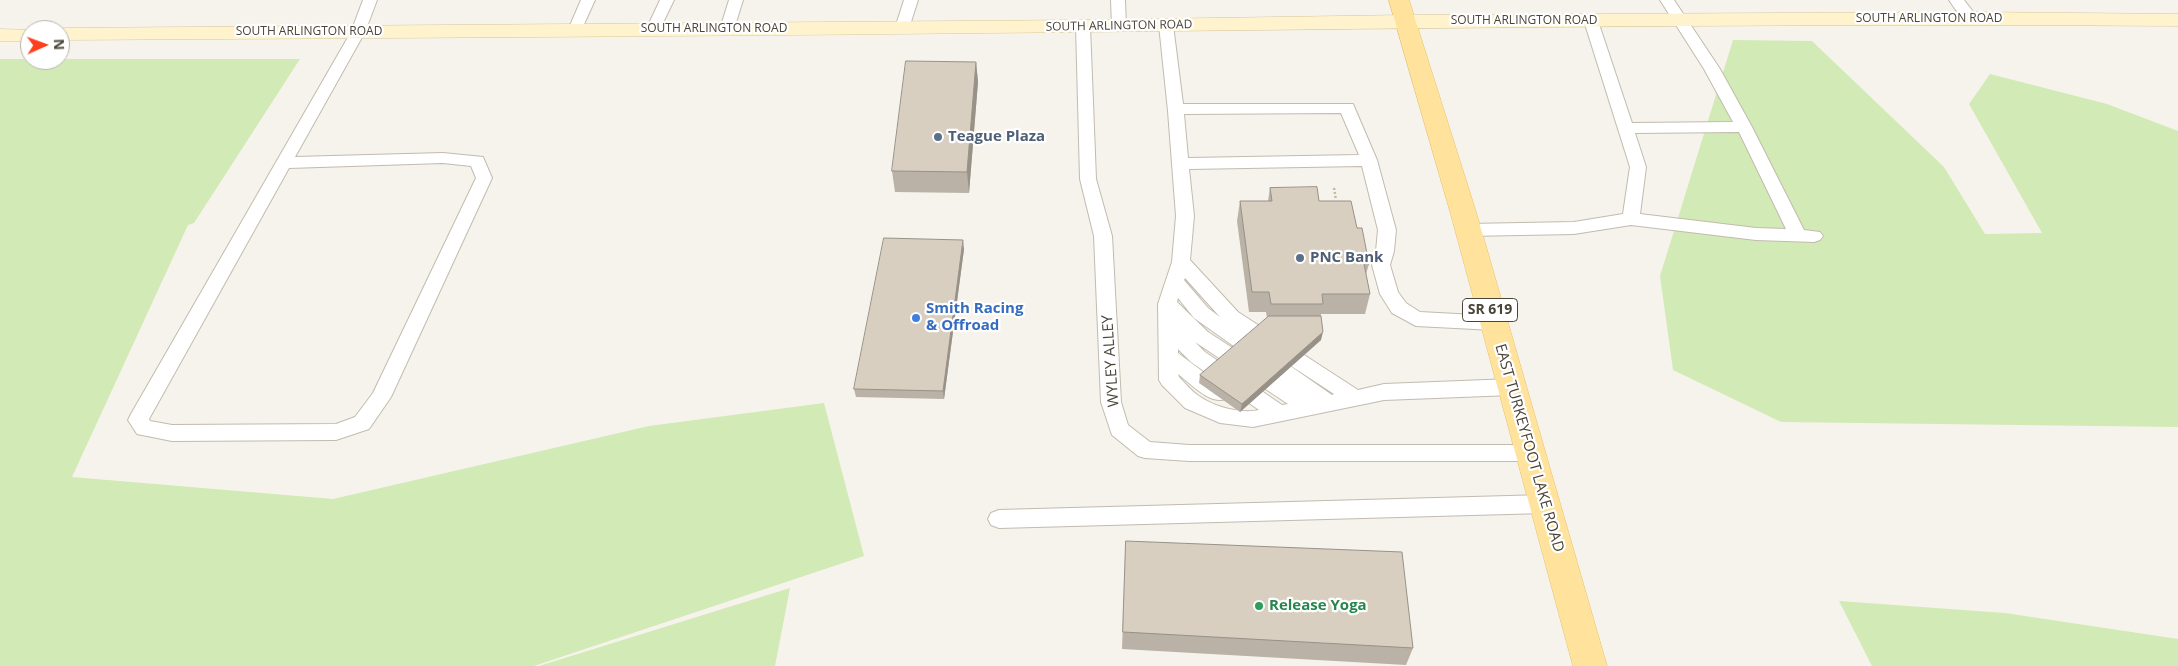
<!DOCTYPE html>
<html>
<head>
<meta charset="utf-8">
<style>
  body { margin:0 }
  #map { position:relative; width:2178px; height:666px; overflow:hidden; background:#f6f3ec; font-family:"Open Sans",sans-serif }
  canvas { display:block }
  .north { position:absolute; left:20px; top:20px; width:50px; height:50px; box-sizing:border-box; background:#fff; border:1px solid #b7b4b0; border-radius:50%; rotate:88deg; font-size:14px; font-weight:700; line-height:20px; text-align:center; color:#4b4439 }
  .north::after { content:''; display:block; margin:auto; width:18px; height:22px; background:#fc3f1d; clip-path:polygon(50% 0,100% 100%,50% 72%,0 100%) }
</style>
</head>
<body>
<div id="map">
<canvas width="2178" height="666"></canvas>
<div class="north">N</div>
</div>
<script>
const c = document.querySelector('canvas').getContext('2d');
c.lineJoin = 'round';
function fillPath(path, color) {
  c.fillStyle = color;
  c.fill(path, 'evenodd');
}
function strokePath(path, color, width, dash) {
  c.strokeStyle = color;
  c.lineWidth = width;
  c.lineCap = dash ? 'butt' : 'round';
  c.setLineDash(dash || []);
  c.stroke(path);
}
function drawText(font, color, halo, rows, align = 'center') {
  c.font = font + ' "Open Sans",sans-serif';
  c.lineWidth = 4.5;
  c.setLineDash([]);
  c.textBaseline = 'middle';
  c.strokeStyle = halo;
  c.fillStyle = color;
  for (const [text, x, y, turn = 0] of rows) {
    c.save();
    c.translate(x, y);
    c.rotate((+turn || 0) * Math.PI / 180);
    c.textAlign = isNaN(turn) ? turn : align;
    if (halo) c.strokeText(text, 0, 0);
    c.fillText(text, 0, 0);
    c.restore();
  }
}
const green = new Path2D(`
  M1733,40l79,1 132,126 41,67 57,-1 -73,-129 21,-30 117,30 71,27v296l-397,-5 -108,-52 -13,-94z
  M0,59h300l-106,164 -6,2 -116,252 261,22 316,-73 175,-23 40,153 -330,110h-534z
  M790,588l-15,78h-236z
  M1839,601l166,12 173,26v27h-306z`);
const path = new Path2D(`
  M1334,188l2,12`);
const lane = new Path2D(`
  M363,0h14l-12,32 -70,125 148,-4 40,4 9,21 -101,219 -22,32 -33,11 -164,1 -35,-7 -9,-14 3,-6 220,-382zM443,163l28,3 5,12 -103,215 -18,24 -19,7 -164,1 -22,-4 -1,-2 140,-251z
  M581,0h14l-15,33h-10l-2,-3z
  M660,0h14l-16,33h-10l-2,-3z
  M729,0h14l-9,29 -2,3h-10l-2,-3z
  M904,0h14l-9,28 -2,3h-10l-2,-3z
  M1111,0h14l1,26 -2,3h-10l-2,-3z
  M1660,0h14l46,69 32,58 52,103 16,2 3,4 -3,4 -6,2 -58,-2 -125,-15 -57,9 -106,2 -6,-2 -3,-4 3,-4 6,-2 106,-2 49,-8 7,-47 -46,-146 2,-3h10l2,3 34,102 101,-1 -29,-53zM1739,132l47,97 -30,-1 -116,-14 6,-47 -11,-34z
  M1949,0h15l14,18 -2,3c-12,3 -21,-12 -27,-21z
  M1166,21l5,1 2,3 10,79h170l24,56 19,70 -2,21 -4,14 8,27 8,11 14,9 74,4 7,2 2,5 -2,5 -7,2 -78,-4 -24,-13 -12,-19 -8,-29 4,-14 2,-21 -16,-64 -173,3 5,47 -4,44 48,52 120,78 26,-6 128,-5 7,3 3,5 -3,5 -7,3 -128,5 -131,27 -33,-4 -35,-15 -23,-23 -3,-5 -1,-76 14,-42 4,-46 -8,-105 -9,-86 2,-3zM1341,113l18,42 -171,3 -4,-44zM1185,278l35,39 -12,-9 -24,-28zM1178,298l16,20 89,63 -75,-49 -31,-30zM1195,342l93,62 -6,1 -77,-53zM1178,349l13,13 68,48c-18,4 -45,-3 -60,-14 -8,-5 -14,-13 -20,-19l-1,-3c13,10 32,31 48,25l3,-5 -3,-5 -48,-36zM1276,356l58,38 -2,1z
  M1083,22l5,1 2,3 6,153 16,57 9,166 7,23 22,17 39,3h341l7,2 3,6 -3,6 -7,2h-341l-44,-3 -7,-2 -26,-21 -11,-33 -7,-166 -14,-57 -4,-153 2,-3z
  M1545,495l7,3 4,6 -4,6 -7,3 -546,15 -8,-3 -3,-6 3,-6 8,-3z`);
const secondary = new Path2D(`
  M1971,12l207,2v12c-365,-3 -731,2 -1096,6 -341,4 -681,6 -1022,8v-10h-8l8,-2 1023,-8 322,-5z
  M0,29l36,1h-6v11h-30z`);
const primary = new Path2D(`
  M1389,0h20l68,215 130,451h-34l-122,-451z`);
const wall = new Path2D(`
  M976,62l2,20 -9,111 -74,-1 -3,-21z
  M1270,188l49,13 38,27 12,36 -3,10 4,20 -5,20h-44v26l-81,72 -41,-29 1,-8 67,-57 -1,-6h-17l-12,-91 3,-20h28z
  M964,249l-20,150 -88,-2 -2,-8z
  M1126,541l287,107 -7,17 -284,-16z`);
const shadedWall = new Path2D(`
  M976,62l2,20 -9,111 -2,-21z
  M963,240l1,9 -20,150 -1,-8z
  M1323,332l-2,8 -81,72 2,-8z`);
const building = new Path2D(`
  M906,61l70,1 -9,110 -75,-1z
  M1317,187l2,14h32l6,27h5l7,36h-5l6,30h-48l1,10h-52l-2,-12h-17l-12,-91h32l-2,-13z
  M884,238l79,2 -20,151 -89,-2z
  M1269,316h52l2,16 -81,72 -42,-29z
  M1126,541l276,11 11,96 -290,-16z`);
const markers = [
  [938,137,5,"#5c6f8a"],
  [1300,258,5,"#5c6f8a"],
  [916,318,5,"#3f7fe0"],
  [1259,606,5,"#2e9e5b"]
];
const farStreetnames = [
  ["SOUTH ARLINGTON ROAD",1929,19],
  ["SOUTH ARLINGTON ROAD",1524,21],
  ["SOUTH ARLINGTON ROAD",1119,26,-1],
  ["SOUTH ARLINGTON ROAD",714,29],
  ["SOUTH ARLINGTON ROAD",309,32]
];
const shields = [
  [1490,310,55]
];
const shieldNames = [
  ["SR 619",1490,310]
];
const serviceNames = [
  ["Teague Plaza",948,137],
  ["PNC Bank",1310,258]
];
const shopNames = [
  ["Smith Racing",926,309],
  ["& Offroad",926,326]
];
const streetNames = [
  ["WYLEY ALLEY",1111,361,-94],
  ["EAST TURKEYFOOT LAKE ROAD",1529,448,74]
];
const leisureNames = [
  ["Release Yoga",1269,606]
];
fillPath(green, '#d2eab5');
strokePath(lane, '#c2bbae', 2);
strokePath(secondary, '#d6c79b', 1);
strokePath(primary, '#e6c16a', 1);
strokePath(path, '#c4b79f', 2.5, [2, 2]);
fillPath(lane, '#fff');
fillPath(secondary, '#fff3cd');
fillPath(primary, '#ffe39c');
fillPath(wall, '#bab2a6');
fillPath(shadedWall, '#979187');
fillPath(building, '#d8cfc1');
strokePath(building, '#979187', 1);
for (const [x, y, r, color] of markers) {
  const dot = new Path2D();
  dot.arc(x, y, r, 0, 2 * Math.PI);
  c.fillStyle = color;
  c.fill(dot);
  strokePath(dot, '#fff', 2);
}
drawText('12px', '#4b4439', '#fff', farStreetnames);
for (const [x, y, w] of shields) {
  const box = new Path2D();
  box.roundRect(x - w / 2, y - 11.5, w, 23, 4);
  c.fillStyle = '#fff';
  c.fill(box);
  strokePath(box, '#4b4439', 1);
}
drawText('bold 14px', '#4b4439', null, shieldNames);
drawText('bold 15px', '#4e5e75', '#fff', serviceNames, 'left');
drawText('bold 15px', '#366cbe', '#fff', shopNames, 'left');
drawText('15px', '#4b4439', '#fff', streetNames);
drawText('bold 15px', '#27864d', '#fff', leisureNames, 'left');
</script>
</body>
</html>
